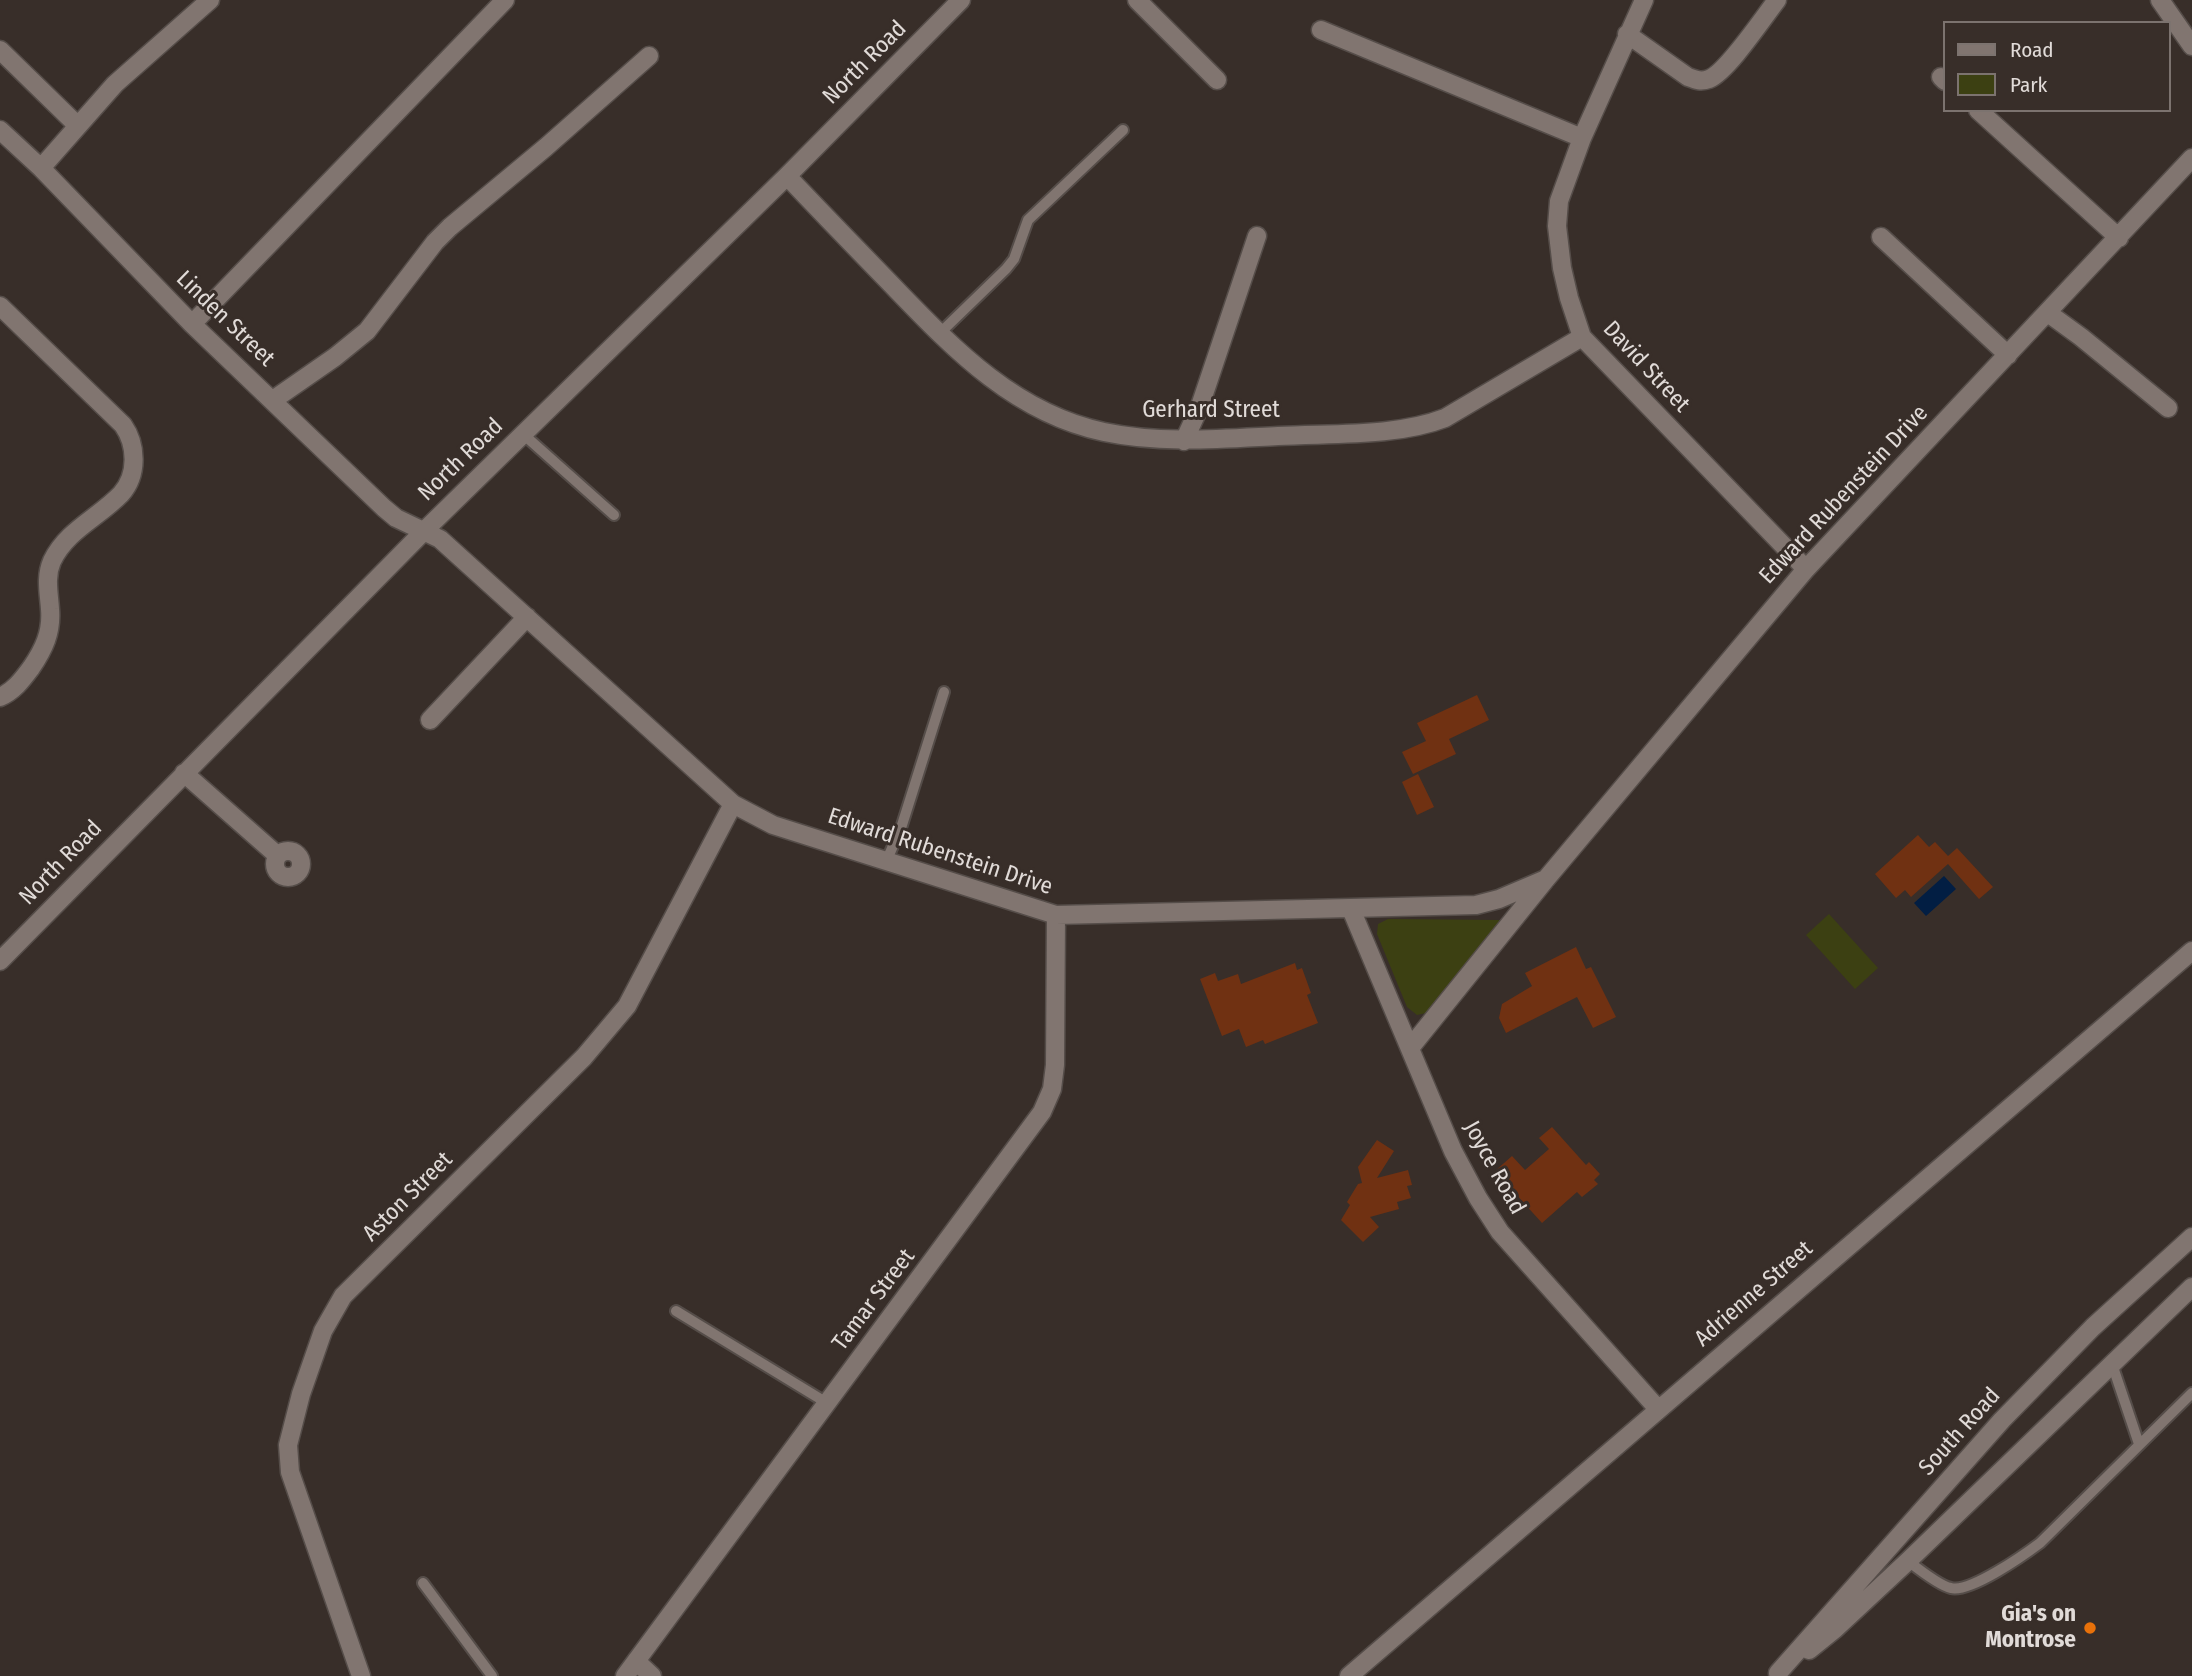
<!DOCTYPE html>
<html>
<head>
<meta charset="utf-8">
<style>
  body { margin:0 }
  #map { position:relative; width:2192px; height:1676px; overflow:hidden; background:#382e29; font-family:"Fira Sans Condensed",sans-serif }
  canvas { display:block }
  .legend { position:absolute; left:1943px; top:21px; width:228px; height:91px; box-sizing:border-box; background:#382e29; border:2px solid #7c736f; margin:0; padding:9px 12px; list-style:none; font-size:21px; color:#e1dbd8 }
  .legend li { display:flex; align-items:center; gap:14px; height:35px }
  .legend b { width:35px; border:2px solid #7c736f }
</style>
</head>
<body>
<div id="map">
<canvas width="2192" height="1676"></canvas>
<ul class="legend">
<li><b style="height:9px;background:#817570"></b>Road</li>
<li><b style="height:19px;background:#3c4012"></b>Park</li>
</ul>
</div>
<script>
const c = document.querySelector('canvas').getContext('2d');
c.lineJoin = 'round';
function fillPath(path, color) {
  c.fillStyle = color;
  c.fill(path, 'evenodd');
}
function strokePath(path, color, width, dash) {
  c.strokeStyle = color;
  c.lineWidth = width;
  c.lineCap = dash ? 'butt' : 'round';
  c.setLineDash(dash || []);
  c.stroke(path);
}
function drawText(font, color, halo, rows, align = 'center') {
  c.font = font + ' "Fira Sans Condensed",sans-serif';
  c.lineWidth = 6;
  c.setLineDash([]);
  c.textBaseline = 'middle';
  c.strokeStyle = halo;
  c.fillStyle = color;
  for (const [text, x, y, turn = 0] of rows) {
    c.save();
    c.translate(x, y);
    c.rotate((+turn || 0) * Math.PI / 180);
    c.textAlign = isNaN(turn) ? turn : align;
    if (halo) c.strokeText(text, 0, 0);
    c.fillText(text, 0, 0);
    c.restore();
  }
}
const green = new Path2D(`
  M1829,914l49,54 -23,21 -49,-54z
  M1388,919l111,1 2,3 -72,87 -3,3 -9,2 -10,-8 -30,-73 1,-10z`);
const water = new Path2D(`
  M1944,876l12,13 -30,27 -12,-13z`);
const building = new Path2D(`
  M1477,695l12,25 -40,19 7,15 -43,20 -11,-22 24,-11 -9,-18z
  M1418,774l16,33 -17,8 -15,-33z
  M1918,835l11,12 6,-5 13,14 9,-8 36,39 -14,12 -31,-35 -37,33 -6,-7 -9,8 -21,-24z
  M1576,947l10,22 5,-2 25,50 -23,11 -16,-31 -71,36 -7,-15 3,-14 30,-18 -7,-13z
  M1295,963l2,7 5,-2 9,25 -4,2 11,28 -53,21 -2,-4 -17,7 -7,-18 -17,7 -22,-57 15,-6 3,8 20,-7 3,10z
  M1552,1127l34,38 3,-3 11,12 -6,6 4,4 -16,13 -5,-5 -35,31 -47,-52 17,-15 13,14 24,-21 -10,-11z
  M1377,1140l17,11 -17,27 31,-8 4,15 -5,1 4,12 -14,4 2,7 -29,8 9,10 -16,15 -22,-22 9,-15 -3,-3 11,-18 4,-1 -4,-16z`);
const service = new Path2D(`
  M939,334l67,-65 8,-10 14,-39 95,-90
  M523,434l91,81
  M886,862l16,-37 42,-133
  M676,1311l151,92
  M2112,1364l27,80
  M1908,1561c9,7 32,25 43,27 19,5 73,-33 89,-45l152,-150
  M423,1583l69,93`);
const minor = new Path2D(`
  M1137,0l80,80
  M1644,0l-62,138 -23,63 -2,25 5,42 7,30 13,39 224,232
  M2160,0l32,46
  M1321,30l261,108
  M1627,34l61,43c8,3 13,5 21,2 18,-7 54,-61 68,-79
  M0,50l77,75
  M1941,77l4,4
  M1978,110l141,128
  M0,130l41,38 151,156 192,184 12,10 44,21 293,265 40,21 283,90 420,-10 23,-6 47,-20
  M41,168l74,-84 95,-84
  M787,176c34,36 68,71 103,107 61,63 123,130 214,149 57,12 115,7 174,4 53,-3 118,1 167,-18l137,-81
  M1881,237l127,118
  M0,306l123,119c14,20 15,50 -2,69 -23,24 -54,36 -69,67 -7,16 -3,32 -2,48 2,23 -6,40 -19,59 -9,12 -17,23 -31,29
  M2048,313l33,24 87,71
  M192,324l313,-324
  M273,400l62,-43 32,-26 68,-89 15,-15 96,-80 103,-91
  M1184,441l16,-35 57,-170
  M430,720l97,-103
  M184,773l93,82
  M275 864a13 13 0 1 1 26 0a13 13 0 1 1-26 0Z
  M1351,909l102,242 25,47 22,34 158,177
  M0,961l425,-431 362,-354 174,-176
  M1410,1048l136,-169 260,-310 386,-411
  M636,1661l16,15
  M361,1676l-71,-204 -2,-27 13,-51 22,-63 20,-35 241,-239 43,-51 106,-202
  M625,1676l417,-564 10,-23 3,-24 1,-150
  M1349,1676l843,-725`);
const tertiary = new Path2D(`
  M1809,1650l26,-21 73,-68 284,-274
  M1778,1673l224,-253 91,-93 99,-90`);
const markers = [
  [2090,1628,7,"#e8710a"]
];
const streetNames = [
  ["North Road",865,63,-45],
  ["Linden Street",225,319,44],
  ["David Street",1646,367,47],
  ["Gerhard Street",1211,411],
  ["North Road",461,460,-44],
  ["Edward Rubenstein Drive",1844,495,-47],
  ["Edward Rubenstein Drive",940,852,18],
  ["North Road",61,863,-46],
  ["Joyce Road",1494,1168,61],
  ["Aston Street",408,1197,-45],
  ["Adrienne Street",1754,1294,-41],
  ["Tamar Street",874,1300,-53],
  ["South Road",1960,1432,-48]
];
const poiNames = [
  ["Gia's on",2076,1615],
  ["Montrose",2076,1641]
];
fillPath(green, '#3c4012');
fillPath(water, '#021e43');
fillPath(building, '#703112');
strokePath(service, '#554d49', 14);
strokePath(minor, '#554d49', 21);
strokePath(tertiary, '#554d49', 21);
strokePath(service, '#817570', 10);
strokePath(minor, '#817570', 18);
strokePath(tertiary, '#817570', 18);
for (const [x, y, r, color] of markers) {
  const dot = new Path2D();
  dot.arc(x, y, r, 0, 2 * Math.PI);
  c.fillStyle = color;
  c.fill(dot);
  strokePath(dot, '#382e29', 2.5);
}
drawText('23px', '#e1dbd8', '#382e29', streetNames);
drawText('bold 23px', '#e1dbd8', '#382e29', poiNames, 'right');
</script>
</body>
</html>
